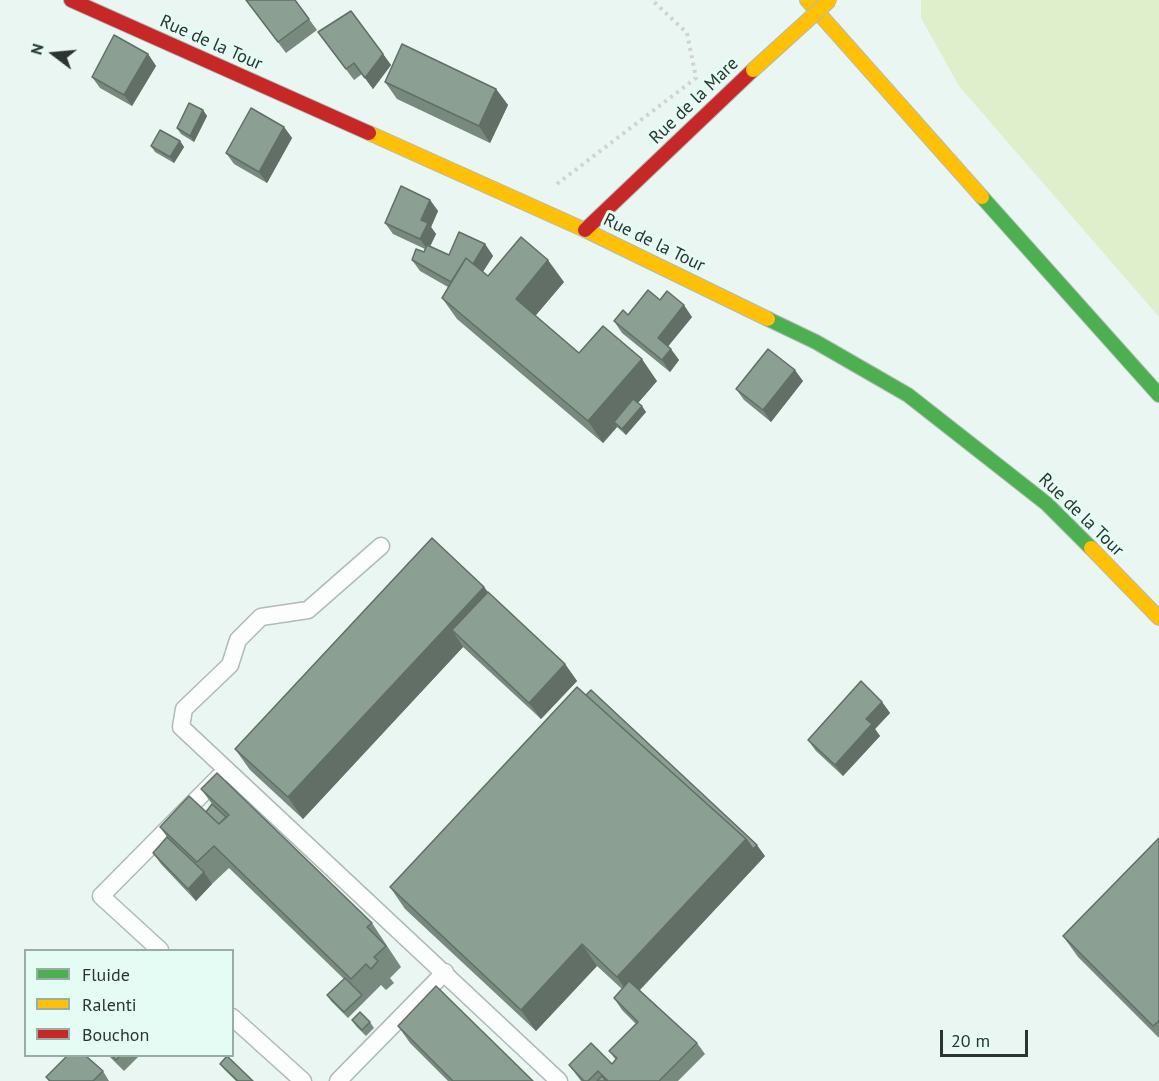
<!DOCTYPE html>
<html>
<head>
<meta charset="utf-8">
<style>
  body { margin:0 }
  #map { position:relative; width:1159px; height:1081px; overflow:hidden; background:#eaf6f2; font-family:"PT Sans",sans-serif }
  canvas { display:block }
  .legend { position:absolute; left:24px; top:949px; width:210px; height:108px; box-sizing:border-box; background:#e4fcf4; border:2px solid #9aaca6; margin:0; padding:8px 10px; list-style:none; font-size:18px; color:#2b3431 }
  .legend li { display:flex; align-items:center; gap:12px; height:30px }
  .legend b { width:30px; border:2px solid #9aaca6 }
  .north { position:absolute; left:24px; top:24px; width:60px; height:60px; -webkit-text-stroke:4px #e4fcf4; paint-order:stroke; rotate:286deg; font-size:16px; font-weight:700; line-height:24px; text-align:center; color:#2b3431 }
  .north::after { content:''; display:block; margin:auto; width:21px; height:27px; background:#2b3431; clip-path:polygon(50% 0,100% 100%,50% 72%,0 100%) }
  .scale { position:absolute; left:940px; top:1030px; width:88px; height:27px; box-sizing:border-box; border:3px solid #2b3431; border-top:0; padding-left:8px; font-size:18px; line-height:21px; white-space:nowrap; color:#2b3431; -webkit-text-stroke:4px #e4fcf4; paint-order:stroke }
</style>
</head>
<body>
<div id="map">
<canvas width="1159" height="1081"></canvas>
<ul class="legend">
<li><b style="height:8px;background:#4caf50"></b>Fluide</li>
<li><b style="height:8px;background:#ffc107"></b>Ralenti</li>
<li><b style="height:8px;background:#c62828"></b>Bouchon</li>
</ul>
<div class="north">N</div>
<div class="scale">20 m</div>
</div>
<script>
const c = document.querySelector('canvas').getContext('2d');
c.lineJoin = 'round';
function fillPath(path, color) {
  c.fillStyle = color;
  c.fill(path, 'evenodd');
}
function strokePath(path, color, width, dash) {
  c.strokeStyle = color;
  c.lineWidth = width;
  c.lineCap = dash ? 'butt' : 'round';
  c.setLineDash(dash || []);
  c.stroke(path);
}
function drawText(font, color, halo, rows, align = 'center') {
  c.font = font + ' "PT Sans",sans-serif';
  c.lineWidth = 6;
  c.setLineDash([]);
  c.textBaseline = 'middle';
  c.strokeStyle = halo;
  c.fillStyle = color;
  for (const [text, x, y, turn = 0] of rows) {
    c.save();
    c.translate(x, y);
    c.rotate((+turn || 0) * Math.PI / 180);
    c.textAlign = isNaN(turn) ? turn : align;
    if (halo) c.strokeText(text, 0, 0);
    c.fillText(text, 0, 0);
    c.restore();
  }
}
const green = new Path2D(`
  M921,0h238v317l-200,-231 -38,-68z`);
const path = new Path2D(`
  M557,184l139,-106 -9,-45 -35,-33`);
const lane = new Path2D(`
  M381,546l-73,64 -47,7 -23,23 -8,25 -46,44 -3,18 378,354
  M160,950l-59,-54 118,-119
  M232,1017l71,64
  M338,1081l107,-109`);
const fast = new Path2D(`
  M982,197l177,198
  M768,319l48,23 92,53 139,109 44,44`);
const slow = new Path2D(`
  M807,0l175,197
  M369,133l216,97 183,89
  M1091,548l68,70`);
const jam = new Path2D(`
  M71,0l298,133
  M585,230l168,-160`);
const slowBridge = new Path2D(`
  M753,70l77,-70`);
const wall = new Path2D(`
  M246,0h49l22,30 -31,23z
  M318,32l65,22 8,11 -18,24 -11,-15 -8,6z
  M148,54l8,12 -24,40 -32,-18 -8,-11z
  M385,82l111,7 12,16 -18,38 -93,-44z
  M203,110l4,6 -13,26 -13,-8 -4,-6z
  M284,127l8,11 -25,45 -33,-19 -8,-11z
  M180,141l4,6 -10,16 -19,-11 -4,-6z
  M430,200l8,11 -7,16 5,7 -6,13 19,8 36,-11 8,12 -10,16 5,4 76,6 -29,34 44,37 78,28 -19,22 8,9 -20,23 -9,-8 -14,16 -146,-124 -15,-21 6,-11 -28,-16 -8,-11 12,-8 1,-3 -32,-15 -8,-11z
  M660,300l32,17 -24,29 11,14 -9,12 -48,-39 -8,-12z
  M803,381l-32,41 -27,-22 -8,-11z
  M484,587l4,5 77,72 12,17 -36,38 -78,-72 -160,172 -53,-49 -15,-21z
  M882,702l8,11 -15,16 5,7 -37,40 -27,-25 -8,-11z
  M201,789l171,134 29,44 -11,11 4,5 -8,7 -5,-5 -33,33 -17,-17 -4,-6 17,-16 -115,-111 -17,16 -16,17 -35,-37 -8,-11 14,-16 -7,-10 46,-15 6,-8z
  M1159,838v200l-81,-81 -15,-21z
  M765,856l-125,134 57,53 8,11 -27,27h-97l-12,-16 43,-1 4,-4 -7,-9 27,-27 -14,-14 -8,-12 8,-9 -25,-23 -61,65 -131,-122 -15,-22z
  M352,1020l18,2 4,6 -8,8 -10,-10z
  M398,1026l135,55h-85l-38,-38z
  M109,1056h30l-15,15z
  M220,1064l33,17h-17l-12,-12z
  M103,1071l6,10h-60l-3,-4z`);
const shadedWall = new Path2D(`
  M148,54l8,12 -24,40 -8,-11z
  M383,54l8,11 -18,24 -8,-11z
  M496,89l12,16 -18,38 -11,-17z
  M203,110l4,6 -13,26 -4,-6z
  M284,127l8,11 -25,45 -8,-11z
  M180,141l4,6 -10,16 -4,-6z
  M430,200l8,11 -7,16 5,7 -8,16 -8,-11 1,-19z
  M485,244l8,12 -27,41 -8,-11z
  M548,260l16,22 -33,39 -15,-22z
  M684,305l8,12 -26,32 -8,-11z
  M671,349l8,11 -9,12 -8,-12z
  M642,359l15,22 -39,45 -4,-4 3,5 -14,16 -15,-22z
  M795,370l8,11 -32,41 -8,-12z
  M642,406l4,6 -20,23 -4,-6z
  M484,587l15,21 -47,22 11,17 -160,172 -15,-22z
  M565,664l12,17 -36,38 -12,-16z
  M882,702l8,11 -15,16 5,7 -37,40 -8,-11 31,-46z
  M746,839l11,6 8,11 -133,142 -15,-21z
  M204,872l8,12 -16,17 -8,-12z
  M582,944l15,22 -61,65 -15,-21z`);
const building = new Path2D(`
  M246,0h49l14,19 -31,23z
  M351,11l32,43 -18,24 -11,-15 -8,6 -28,-37z
  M114,35l34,19 -24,41 -32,-18z
  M402,44l94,45 -17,37 -94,-44z
  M189,103l14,7 -13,26 -13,-8z
  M251,108l33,19 -25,45 -33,-19z
  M160,130l20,11 -10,16 -19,-11z
  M401,186l29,14 -9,20 7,3 -8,16 -35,-16z
  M459,232l26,12 -12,20 -7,-6 -15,24 -39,-22 4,-11 8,3 3,-7 22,10z
  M521,237l27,23 -32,39 63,54 24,-27 39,33 -54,62 -146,-123 24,-40 22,18z
  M648,290l12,10 7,-9 17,14 -26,33 13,11 -9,11 -48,-39 9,-11 5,5z
  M768,349l27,21 -32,40 -27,-21z
  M633,399l9,7 -20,23 -8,-7z
  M432,538l52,49 -196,210 -53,-48z
  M488,592l77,72 -36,39 -77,-73z
  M861,681l21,21 -16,17 6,5 -37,41 -27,-25z
  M577,687l169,152 -129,138 -35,-33 -61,66 -131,-123z
  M591,690l166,155 -4,4 -7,-10 -160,-144z
  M217,773l155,150 -5,4 19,19 -12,11 4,4 -7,8 -5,-5 -15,15 -137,-133 -17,16 -37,-35 29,-31 30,28 10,-9 -28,-26z
  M212,804l14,13 -7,7 -13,-12z
  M167,837l37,35 -16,17 -35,-36z
  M1159,838v183l-6,5 -90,-90z
  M345,978l17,17 -18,17 -17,-17z
  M629,981l68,62 -38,38h-51l-10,-10 -10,10h-4l-15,-16 22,-22 21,21 5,-6 -8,-7 29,-29 -24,-24z
  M436,986l97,95h-80l-55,-55z
  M360,1012l10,10 -8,8 -10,-10z
  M67,1056h19l17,15 -10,10h-43l-4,-4z
  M112,1056h8l-4,4z
  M227,1056l26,25h-15l-18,-17z
  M602,1076l4,5h-9z`);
const streetNames = [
  ["Rue de la Tour",211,43,24],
  ["Rue de la Mare",694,101,-44],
  ["Rue de la Tour",654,243,26],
  ["Rue de la Tour",1081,515,44]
];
fillPath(green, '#dfefcb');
strokePath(lane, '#b0bab6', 19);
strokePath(fast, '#b0bab6', 16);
strokePath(slow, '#b0bab6', 16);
strokePath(jam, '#b0bab6', 16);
strokePath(path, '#d0d3d2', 4, [3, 4.5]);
strokePath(lane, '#fcfefd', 16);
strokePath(fast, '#4caf50', 14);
strokePath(slow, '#ffc107', 14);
strokePath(jam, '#c62828', 14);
strokePath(slowBridge, '#b0bab6', 16, []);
strokePath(slowBridge, '#ffc107', 14);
fillPath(wall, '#78897e');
fillPath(shadedWall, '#616f66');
fillPath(building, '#8b9f92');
strokePath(building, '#616f66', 1.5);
drawText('18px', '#2b3431', '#e4fcf4', streetNames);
</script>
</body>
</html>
